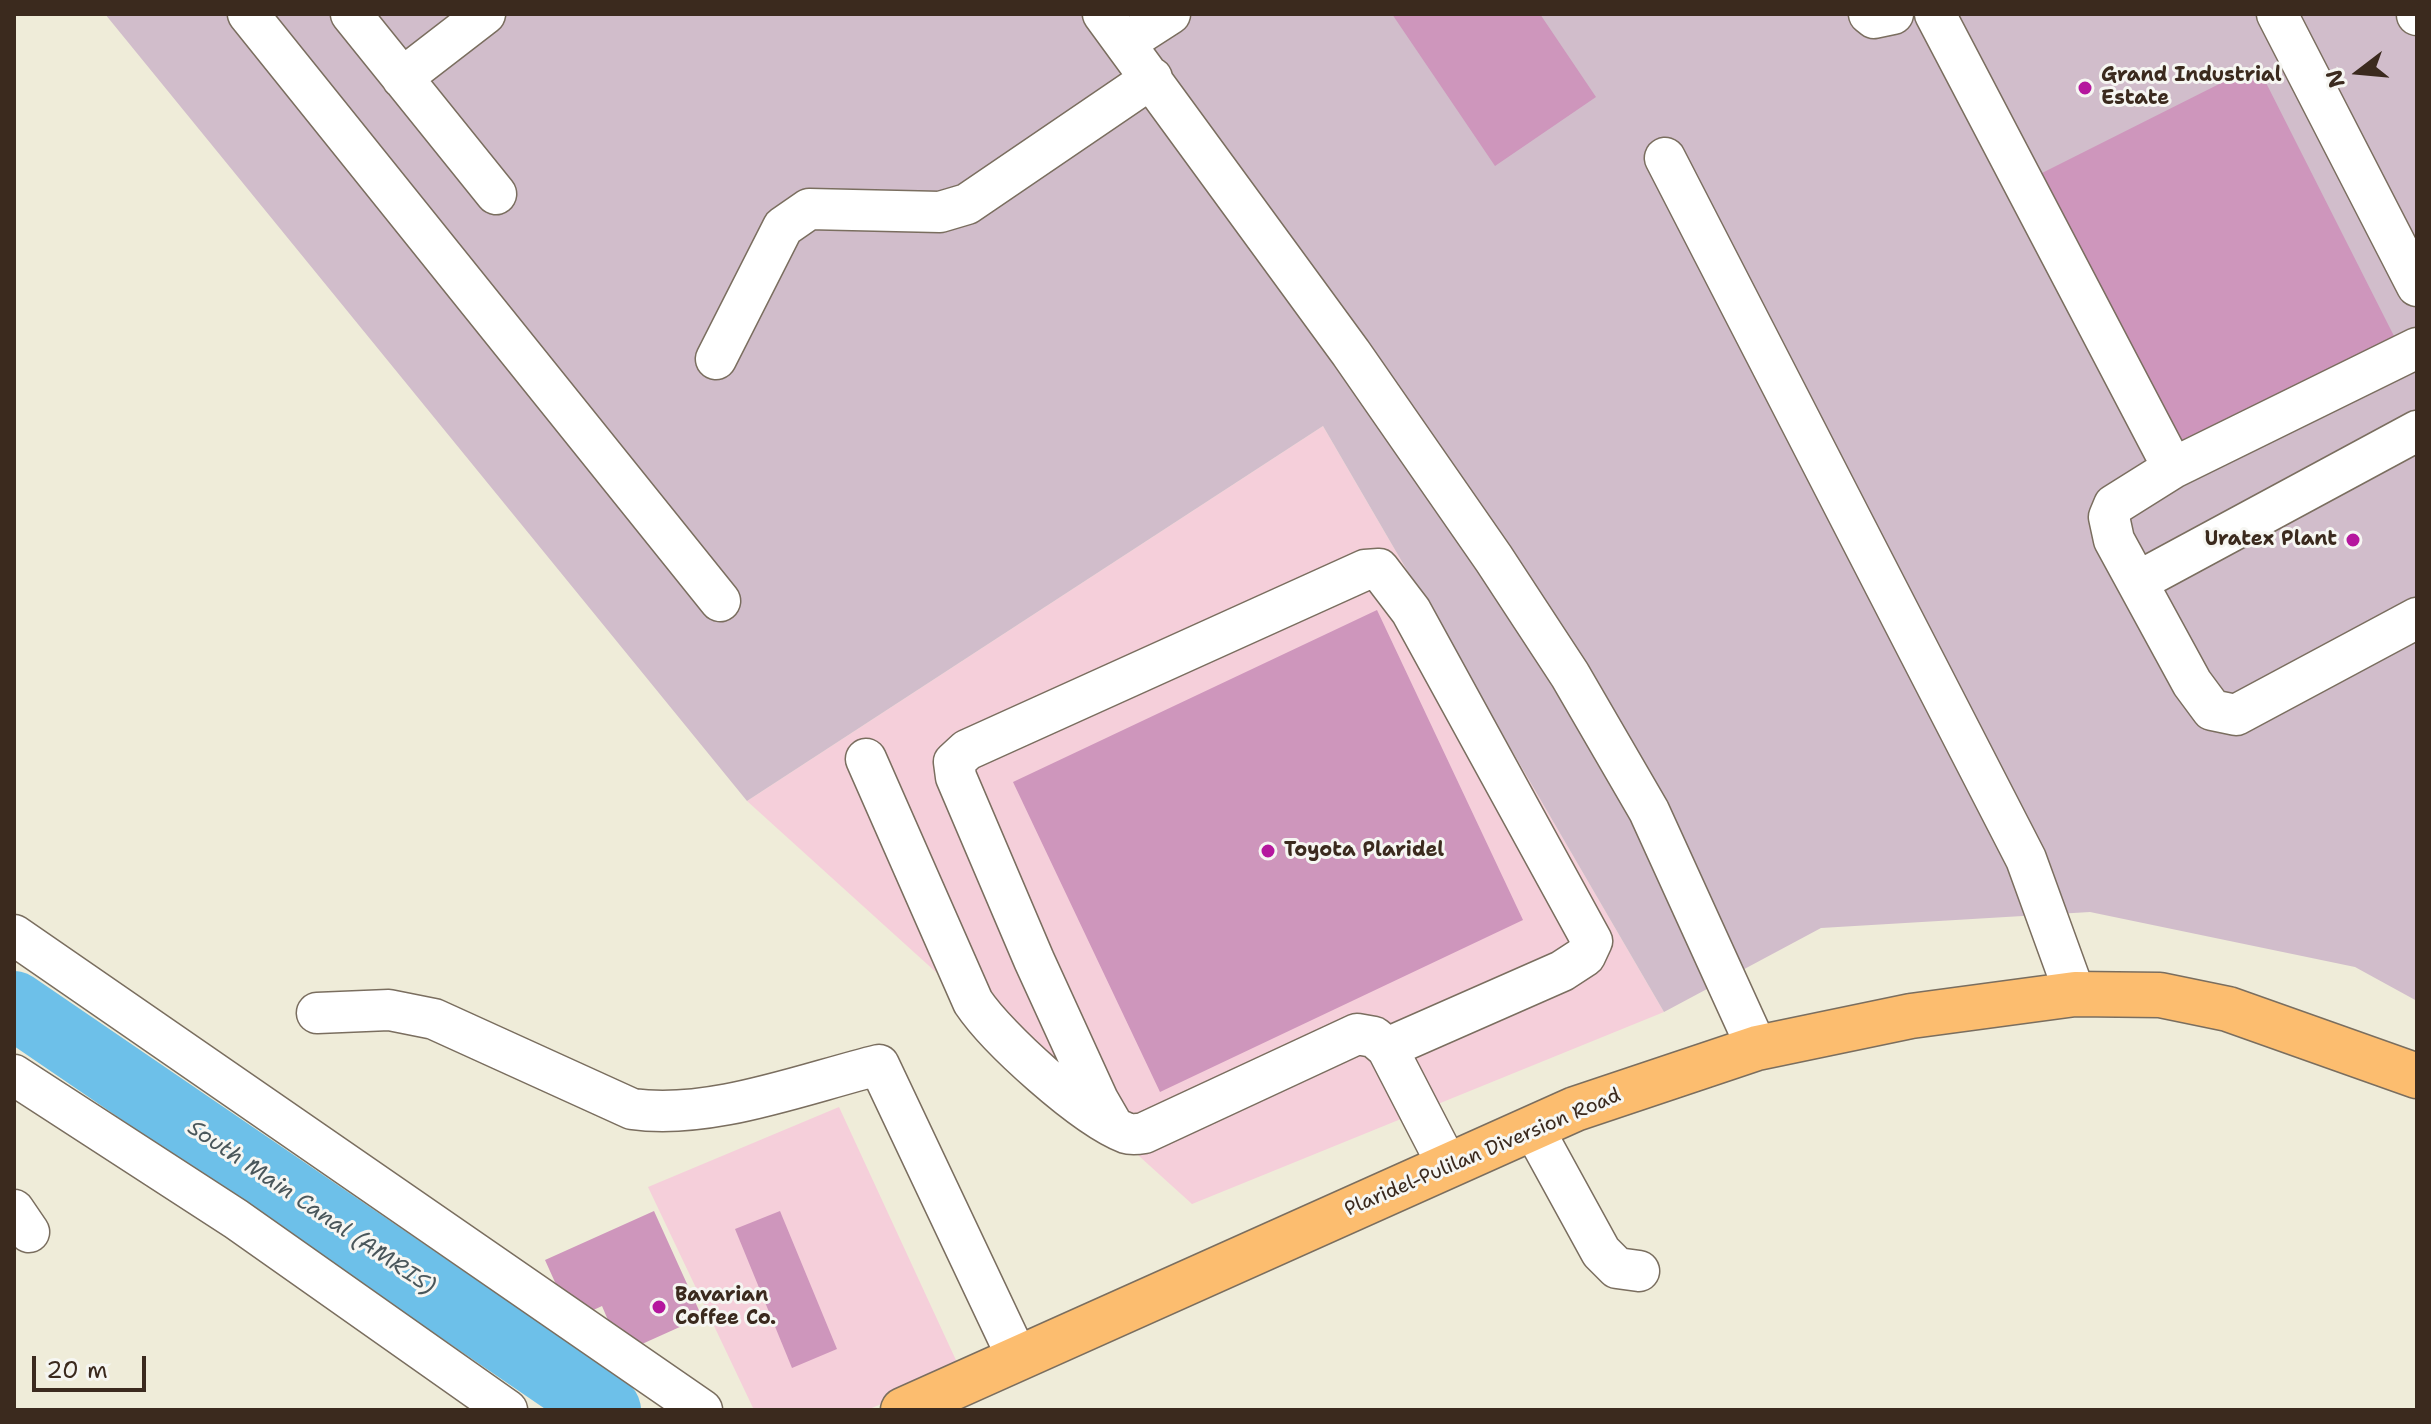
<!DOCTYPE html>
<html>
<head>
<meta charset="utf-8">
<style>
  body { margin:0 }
  #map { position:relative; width:2431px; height:1424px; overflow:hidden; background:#efecd9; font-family:"Shantell Sans",sans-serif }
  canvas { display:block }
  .frame { position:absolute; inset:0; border:16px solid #3b2a1e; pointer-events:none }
  .north { position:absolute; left:2319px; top:32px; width:80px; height:80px; -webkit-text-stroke:6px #f6f6f2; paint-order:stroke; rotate:254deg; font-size:22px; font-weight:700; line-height:32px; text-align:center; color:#3b2a1e }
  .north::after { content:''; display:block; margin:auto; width:28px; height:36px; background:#3b2a1e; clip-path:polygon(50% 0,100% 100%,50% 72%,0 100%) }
  .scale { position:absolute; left:32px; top:1356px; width:114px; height:36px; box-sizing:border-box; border:4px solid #3b2a1e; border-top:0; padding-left:10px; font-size:24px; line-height:28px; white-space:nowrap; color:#3b2a1e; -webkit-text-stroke:6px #f6f6f2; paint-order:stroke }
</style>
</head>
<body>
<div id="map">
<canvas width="2431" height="1424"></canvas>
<div class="frame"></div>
<div class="north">N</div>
<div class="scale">20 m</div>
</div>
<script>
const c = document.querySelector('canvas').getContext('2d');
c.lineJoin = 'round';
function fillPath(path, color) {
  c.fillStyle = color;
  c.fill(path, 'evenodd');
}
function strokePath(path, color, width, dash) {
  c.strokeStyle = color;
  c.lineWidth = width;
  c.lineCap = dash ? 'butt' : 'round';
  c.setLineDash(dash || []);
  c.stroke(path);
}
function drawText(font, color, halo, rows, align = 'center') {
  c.font = font + ' "Shantell Sans",sans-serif';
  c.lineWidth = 6;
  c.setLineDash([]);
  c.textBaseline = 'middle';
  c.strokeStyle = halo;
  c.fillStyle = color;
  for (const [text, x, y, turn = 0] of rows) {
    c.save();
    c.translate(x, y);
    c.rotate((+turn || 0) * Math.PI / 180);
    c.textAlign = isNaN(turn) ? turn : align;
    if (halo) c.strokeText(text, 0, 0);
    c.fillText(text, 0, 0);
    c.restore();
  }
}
const built = new Path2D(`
  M1323,426l341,586 -472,192 -445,-403z
  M839,1107l122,264 -94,39h-113l-106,-223z`);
const industrial = new Path2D(`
  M105,14h2312v987l-62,-34 -265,-55 -269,16 -157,84 -341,-586 -576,375z`);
const river = new Path2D(`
  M14,1005l593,405`);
const building = new Path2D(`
  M1392,14h148l56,83 -101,69z
  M2257,65l137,271 -215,109 -137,-272z
  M1377,610l146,310 -363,172 -147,-310z
  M654,1211l48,106 -80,36 -20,-47 -30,14 -27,-60z
  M780,1211l57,138 -45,19 -57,-139z`);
const minor = new Path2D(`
  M248,14l472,587
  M351,14l145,180
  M1103,14l248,339 143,206 76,116 79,136 108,237
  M1869,14l5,4 19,-4
  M1935,14l238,454 244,-120
  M2277,14l140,272
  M2417,14v1
  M1125,43l45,-29
  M402,78l83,-64
  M1665,158l361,701 49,135
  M716,359l67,-132 26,-18 131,3 27,-8 185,-126
  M2173,468l-59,37 -5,12 5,23 78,143 20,27 24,5 181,-97
  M2139,581l278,-150
  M866,759l107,243c25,37 110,114 153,131 6,2 12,1 18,0l213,-99 17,3 13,11 61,118
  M14,935l688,475
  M317,1013l72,-3 45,9 198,90c79,11 170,-25 247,-44l139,294
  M14,1075l222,144 271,191
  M1113,1126l-15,-26 -64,-140 -78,-183 -2,-15 13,-12 398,-180 14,-1 32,42 181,330 -7,15 -23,15 -175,77
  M1533,1128l68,124 16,16 22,3
  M14,1210l15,22`);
const highway = new Path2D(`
  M903,1410l672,-301 182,-61 154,-32 164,-22 85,1 68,14 189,67`);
const markers = [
  [2085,88,8,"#b5179e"],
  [2353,540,8,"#b5179e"],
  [1268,851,8,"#b5179e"],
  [659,1307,8,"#b5179e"]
];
const poiNames = [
  ["Grand Industrial",2101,76],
  ["Estate",2101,99],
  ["Uratex Plant",2337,540,"right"],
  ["Toyota Plaridel",1284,851],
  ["Bavarian",675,1296],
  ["Coffee Co.",675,1319]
];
const streetNames = [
  ["Plaridel-Pulilan Diversion Road",1483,1153,-23]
];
const waterNames = [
  ["South Main Canal (AMRIS)",311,1208,34]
];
fillPath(built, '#f5cfda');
fillPath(industrial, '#d1bdcb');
strokePath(river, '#6dc0e9', 68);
fillPath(building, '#ce96bc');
strokePath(minor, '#7a6e5f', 43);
strokePath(highway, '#7a6e5f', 47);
strokePath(minor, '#fff', 40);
strokePath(highway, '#fcbd6f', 44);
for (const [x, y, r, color] of markers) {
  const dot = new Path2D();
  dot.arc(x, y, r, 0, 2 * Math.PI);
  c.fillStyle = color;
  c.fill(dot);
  strokePath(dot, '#f6f6f2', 3);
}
drawText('bold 20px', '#3b2a1e', '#f6f6f2', poiNames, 'left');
drawText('20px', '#3b2a1e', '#f6f6f2', streetNames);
drawText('italic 22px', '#4a575b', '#f6f6f2', waterNames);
</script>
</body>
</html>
